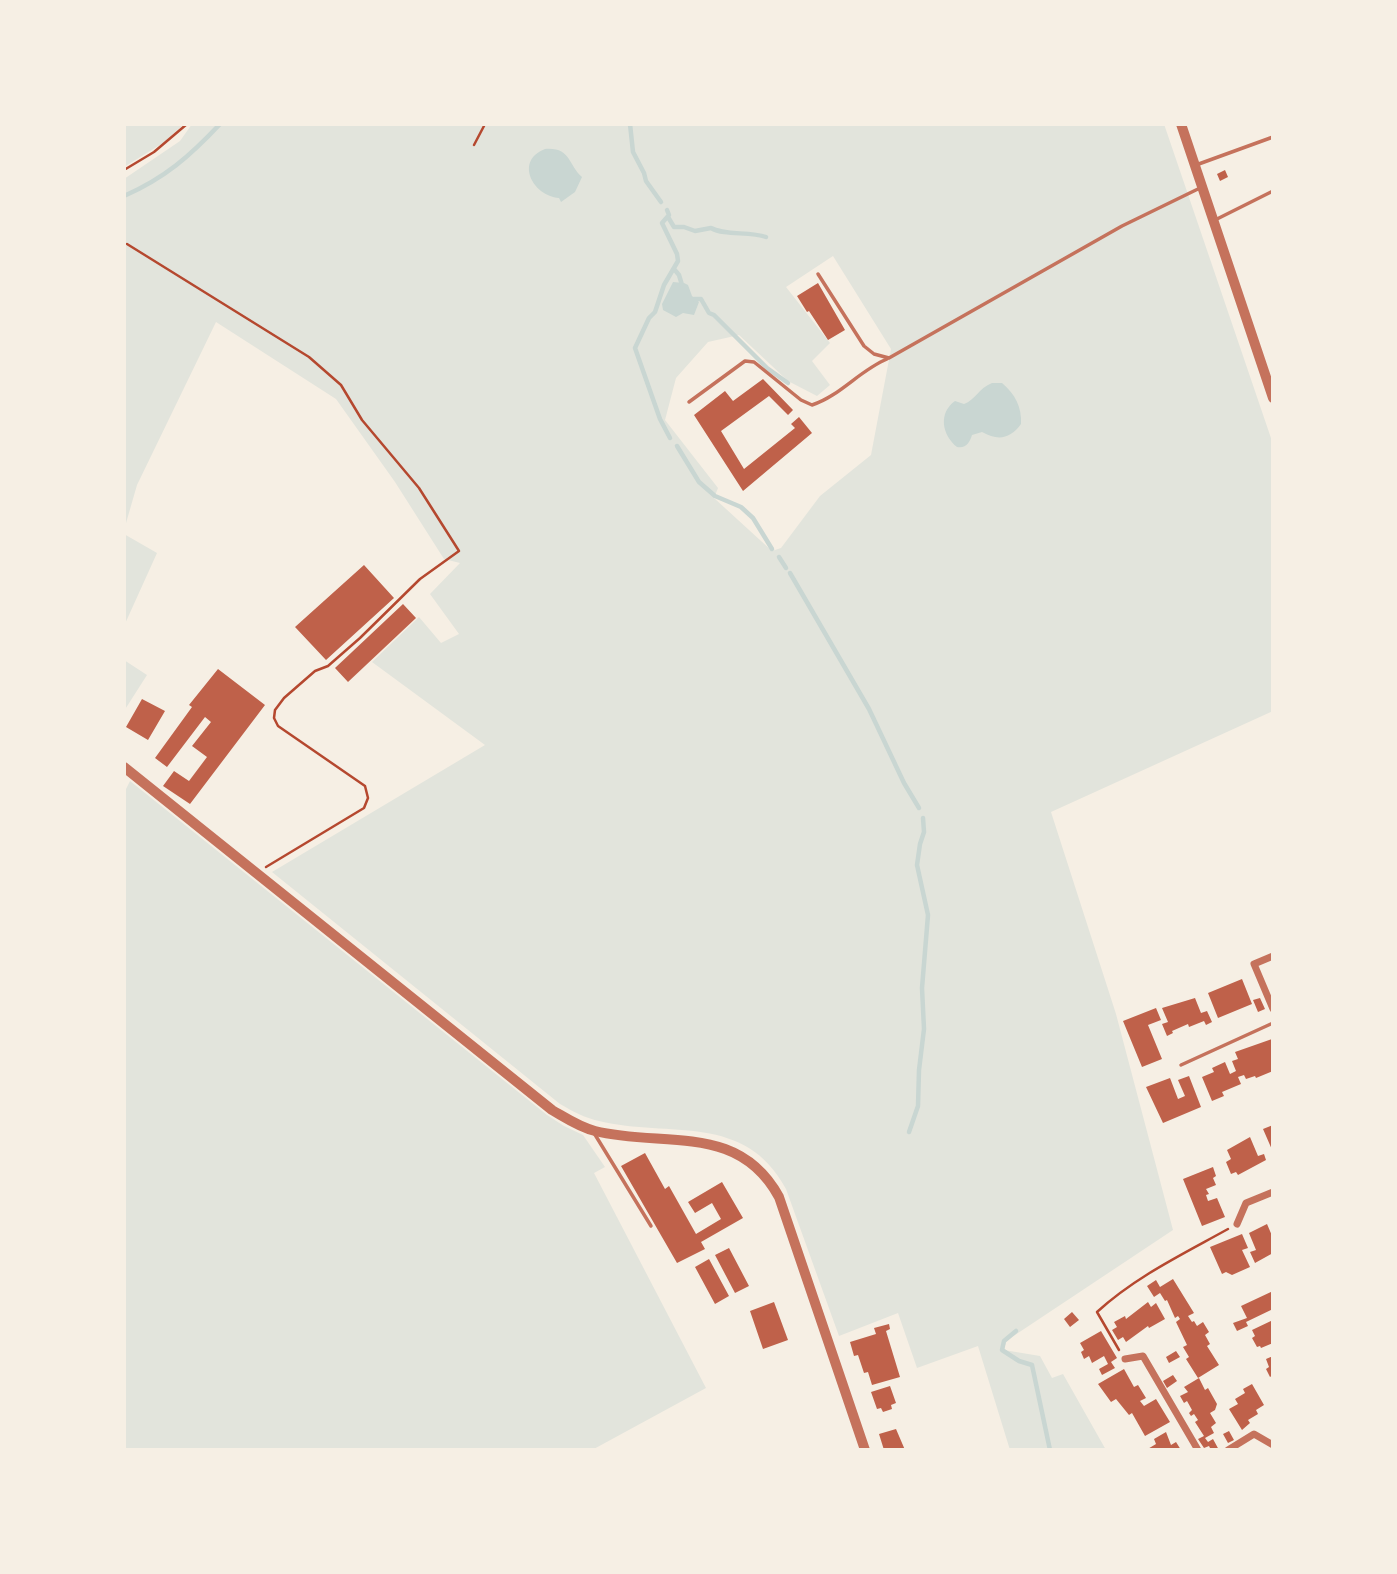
<!DOCTYPE html>
<html>
<head>
<meta charset="utf-8">
<style>
  body { margin:0 }
  #map { position:relative; width:1397px; height:1574px; overflow:hidden; background:#f6efe4; font-family:"Noto Sans",sans-serif }
  canvas { display:block }
  .frame { position:absolute; inset:0; border:126px solid #f6efe4; pointer-events:none }
</style>
</head>
<body>
<div id="map">
<canvas width="1397" height="1574"></canvas>
<div class="frame"></div>
</div>
<script>
const c = document.querySelector('canvas').getContext('2d');
c.lineJoin = 'round';
function fillPath(path, color) {
  c.fillStyle = color;
  c.fill(path, 'evenodd');
}
function strokePath(path, color, width, dash) {
  c.strokeStyle = color;
  c.lineWidth = width;
  c.lineCap = dash ? 'butt' : 'round';
  c.setLineDash(dash || []);
  c.stroke(path);
}
const green = new Path2D(`
  M124,124h60l-21,19 -39,24z
  M192,124h972l109,320v267l-222,101 65,202 57,216 -167,111 -2,9 36,6 12,22 11,-4 43,76h-96l-32,-104 -61,22 -19,-55 -59,23 -53,-147c-41,-77 -116,-51 -187,-68 -14,-3 -27,-10 -39,-17l-288,-232 213,-127 -113,-83 47,-45 22,26 18,-9 -29,-40 30,-31 -16,-4 -49,-77 -59,-83 -120,-77 -79,163 -13,45v-351l56,-38zM833,256l58,93 -20,106 -51,41 -39,52 -9,3 -58,-53 4,-10 -53,-68 11,-42 32,-36 31,-7 49,46 29,15 13,-11 -18,-24 18,-18 -44,-56z
  M124,534l33,19 -33,73z
  M124,660l23,15 -23,36z
  M130,781l417,334 17,11 19,9 22,32 -11,6 112,215 -114,62h-468v-657z`);
const water = new Path2D(`
  M545,149c26,-2 23,16 37,28l-7,15 -14,10 -2,-4c-26,-2 -45,-37 -14,-49z
  M673,282l11,1 4,2 4,11 7,6 -5,13 -11,-2 -7,4 -13,-7 -1,-6z
  M992,383h10c13,11 20,24 19,41 -11,15 -23,17 -39,8l-10,3c-2,7 -6,14 -15,12 -15,-12 -19,-34 -2,-46l9,3c11,-4 15,-16 28,-21z`);
const stream = new Path2D(`
  M630,124l3,28 11,21 2,8 15,21
  M124,196c41,-18 66,-40 96,-72
  M667,210l2,5 -7,8 15,31 1,7 -14,24 -9,27 -6,6 -14,30 25,71 10,19
  M668,217l6,10h10l11,4 16,-3c14,8 38,3 55,9
  M674,269l5,6 3,10
  M694,299h7l8,14 5,2 53,53 21,15
  M677,446l22,36 16,14 26,11 12,11 19,31
  M779,557l7,11
  M790,573l79,136 35,74 15,25
  M909,1132l9,-26 1,-36 5,-41 -2,-41 6,-73 -11,-50 3,-21 4,-12 -1,-14
  M1016,1331l-12,10 -2,9 17,11 13,4 18,85`);
const building = new Path2D(`
  M1225,170l3,7 -8,4 -3,-7z
  M818,283l27,47 -17,10 -19,-29 -2,1 -10,-16z
  M763,379l30,31 -5,5 -19,-19 -48,35 23,38 51,-41 -4,-4 8,-7 13,16 -69,58 -49,-76 31,-24 8,10z
  M364,565l30,33 -68,62 -31,-33z
  M403,604l13,14 -68,64 -13,-14z
  M218,669l47,36 -75,99 -27,-18 11,-15 15,10 18,-24 -15,-11 19,-24 -6,-5 -38,50 -12,-9 37,-51 -3,-2z
  M142,699l23,12 -17,29 -22,-13z
  M1242,979l10,25 -34,14 -10,-25z
  M1195,998l6,15 6,-2 5,11 -6,3 -2,-4 -15,6 -1,-3 -16,7 1,2 -6,3 -5,-12 6,-2 -6,-14z
  M1260,998l5,11 -7,3 -5,-12z
  M1156,1008l5,12 -13,5 14,34 -20,8 -19,-46z
  M1272,1039l1,32 -17,7 -1,-2 -9,3 -2,-4 -6,2 3,7 -19,8 2,4 -12,5 -10,-24 12,-5 -2,-4 13,-6 5,12 6,-3 -4,-10 6,-2 -3,-7z
  M1189,1076l12,31 -38,16 -17,-36 24,-9 8,21 7,-3 -7,-16z
  M1273,1125v27l-10,-23z
  M1250,1137l8,19 6,-2 2,6 -28,15 -2,-3 -5,2 -5,-12 5,-3 -4,-9z
  M645,1153l20,36 4,-3 27,48 25,-15 -9,-16 -17,10 -7,-11 34,-20 21,36 -42,24 4,7 -28,14 -56,-97z
  M1213,1167l3,9 -3,2 3,7 -10,4 3,5 -3,1 2,6 9,-3 8,19 -23,9 -19,-47z
  M1267,1224l6,14v15l-18,10 -5,-11 6,-2 -7,-17z
  M1242,1234l6,14 -6,2 8,17 -18,8 -6,-3 -4,2 -12,-27z
  M729,1248l20,38 -14,7 -20,-38z
  M709,1259l20,37 -14,8 -20,-37z
  M1173,1279l21,34 -6,3 4,6 2,-1 3,5 6,-4 6,10 -4,3 5,9 -3,2 12,19 -21,13 -12,-19 3,-2 -6,-10 4,-2 -11,-23 4,-3 -2,-3 -3,2 -8,-18 -2,1 -5,-8 -6,4 -7,-11 9,-6 4,7z
  M1273,1291v18l-27,13 2,4 -11,5 -4,-8 14,-5 -6,-12z
  M774,1302l14,38 -25,9 -13,-38z
  M1148,1302l3,5 5,-4 9,16 -16,9 -1,-2 -22,16 -3,-5 -5,3 -6,-10 5,-3 -3,-5 11,-6 1,3z
  M1072,1312l7,8 -9,7 -6,-8z
  M1273,1320v23l-12,5 -1,-2 -3,1 -5,-9 3,-2 -3,-6z
  M889,1324l1,5 -4,2 14,46 -28,8 -4,-13 -4,1 -6,-18 -4,1 -4,-14 26,-8 -2,-6z
  M1101,1331l16,27 -6,4 4,6 -13,7 -3,-6 9,-5 -4,-8 -12,7 -3,-7 -5,3 -3,-7 3,-2 -4,-7z
  M1176,1351l4,6 -11,6 -3,-6z
  M1273,1356v19l-3,2 -4,-8 3,-2 -3,-8z
  M1124,1369l10,18 4,-2 8,13 -6,3 4,5 12,-7 14,23 -25,14 -13,-23 -3,2 -13,-16 -5,3 -13,-18z
  M1173,1375l4,6 -10,7 -4,-7z
  M1199,1378l6,12 3,-2 9,16 -2,6 -5,3 6,10 -5,4 3,6 -9,5 3,4 5,-3 6,11h-8l-2,-4 -5,2 -6,-9 6,-3 -9,-14 3,-2 -4,-6 -3,2 -2,-3 3,-3 -5,-9 -3,2 -4,-7 8,-4 -4,-5z
  M1252,1384l12,21 -8,5 2,4 -10,6 2,3 -8,7 -13,-21 9,-5 -3,-5 10,-6 -2,-4z
  M890,1386l6,17 -5,2 1,4 -9,3 -2,-4 -4,1 -6,-17z
  M896,1429l9,21h-21l-5,-16z
  M1229,1431l5,9 -6,3 -5,-9z
  M1166,1432l5,13 5,-3 5,8h-35l10,-6 -2,-5z`);
const path = new Path2D(`
  M474,145l11,-21
  M124,170l30,-18 33,-28
  M127,244l182,113 32,28 21,35 57,68 40,63 -39,28 -60,59 -32,28 -13,5 -31,27 -9,12 -1,8 4,8 87,60 3,12 -4,10 -98,59
  M1119,1350l-22,-38c38,-35 86,-58 131,-83`);
const service = new Path2D(`
  M1196,165l77,-28
  M1215,220l58,-29
  M818,274l46,72 10,8 15,4 233,-132 78,-38
  M689,402l56,-41 9,1 47,38 11,5c28,-9 48,-35 75,-46
  M1181,1065l92,-42
  M594,1133l57,93`);
const minor = new Path2D(`
  M1273,956l-19,8 19,45
  M1237,1224l9,-21 27,-11
  M1125,1359l18,-3 55,94
  M1228,1450l26,-16 19,11`);
const tertiary = new Path2D(`
  M1181,124l92,274
  M124,767l428,343c14,8 27,17 43,21 69,17 143,-9 184,66l86,253`);
fillPath(green, '#e2e4dc');
fillPath(water, '#c9d6d2');
strokePath(stream, '#c9d6d2', 4.5);
fillPath(building, '#bf614a');
strokePath(path, '#b5482f', 2.5);
strokePath(service, '#c5725c', 3.5);
strokePath(minor, '#c5725c', 7);
strokePath(tertiary, '#c5725c', 10);
</script>
</body>
</html>
